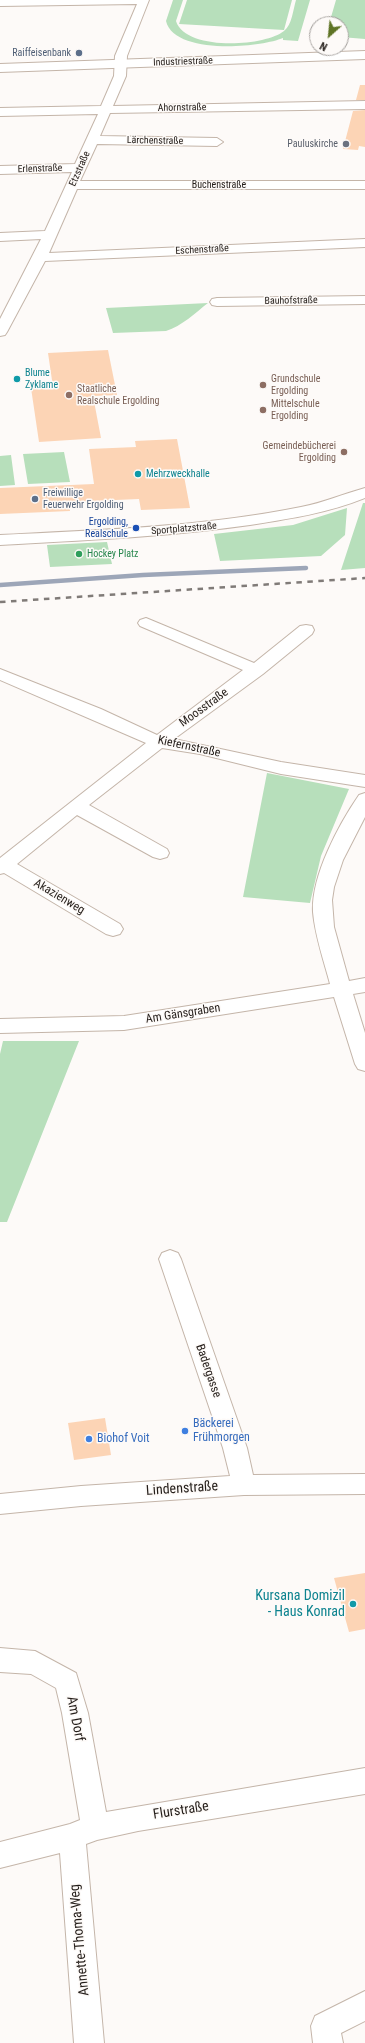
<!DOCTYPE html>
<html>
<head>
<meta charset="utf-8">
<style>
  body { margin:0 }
  #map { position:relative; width:365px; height:2043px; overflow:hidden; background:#fdfaf8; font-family:"Roboto Condensed",sans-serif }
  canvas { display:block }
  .north { position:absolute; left:309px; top:16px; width:40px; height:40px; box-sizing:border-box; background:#fdfaf8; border:1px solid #a6a29f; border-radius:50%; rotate:207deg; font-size:11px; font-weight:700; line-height:16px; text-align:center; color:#241e1a }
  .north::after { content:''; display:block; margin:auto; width:14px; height:18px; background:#5e7324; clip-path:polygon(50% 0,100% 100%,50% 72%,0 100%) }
</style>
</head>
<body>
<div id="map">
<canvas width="365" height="2043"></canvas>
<div class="north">N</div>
</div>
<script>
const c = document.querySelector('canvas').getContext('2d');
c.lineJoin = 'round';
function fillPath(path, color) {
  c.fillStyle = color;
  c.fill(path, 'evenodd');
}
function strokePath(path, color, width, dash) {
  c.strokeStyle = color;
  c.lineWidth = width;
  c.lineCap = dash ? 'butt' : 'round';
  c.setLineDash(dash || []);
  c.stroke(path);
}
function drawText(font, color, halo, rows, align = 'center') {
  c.font = font + ' "Roboto Condensed",sans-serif';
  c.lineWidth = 3;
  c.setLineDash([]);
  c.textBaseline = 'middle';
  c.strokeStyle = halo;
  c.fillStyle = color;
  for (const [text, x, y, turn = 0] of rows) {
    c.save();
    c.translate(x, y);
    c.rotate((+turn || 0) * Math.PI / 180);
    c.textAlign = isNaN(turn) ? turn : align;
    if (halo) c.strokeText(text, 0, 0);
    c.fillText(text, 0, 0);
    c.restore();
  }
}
const green = new Path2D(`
  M173,0h10l-7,21c9,30 88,26 108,10 8,-6 9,-21 12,-31h14l-12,41 -15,-1v-2c-24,10 -109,17 -117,-17z
  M187,0h105l-8,30 -105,-6z
  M336,0h29v39l-24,-2v-13h-12z
  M208,303c-13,10 -26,23 -42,28l-53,2 -7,-25z
  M64,452l6,30 -42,2 -5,-30z
  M11,455l4,30 -15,1v-30z
  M363,503h2v65l-24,2z
  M347,508l-2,27 -24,21 -101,5 -6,-27 79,-9z
  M107,542l5,22 -62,3 -3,-22z
  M267,773l82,16 -28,67 -11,47 -67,-6z
  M3,1041h76l-72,181h-7v-168z`);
const stream = new Path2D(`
  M0,585l143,-10 163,-7`);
const building = new Path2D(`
  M360,85h5v15h-9z
  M365,110v37l-6,-1 -1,4 -15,-1 10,-38z
  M108,350l9,45 -24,1 8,42 -62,4 -8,-54 22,-1 -5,-34z
  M177,439l13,69 -49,2 -2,-11 -70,3 1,9 -70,3v-26l94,-4 -5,-35 47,-2 -1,-6z
  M105,1418l6,37 -37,5 -6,-37z
  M365,1573v56l-16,3 -15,-54z`);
const minor = new Path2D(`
  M0,0h149l-22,56 -1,20 -13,30 252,-5v8l-255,4 -10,23 117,2 6,4 -6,4 -120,-2 -17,37h285v8h-288l-28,64 316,-14v8l-320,14 -38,71 -2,3 -5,1v-17l41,-80 -41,2v-8l45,-2 27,-59 -72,2v-8l75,-2 23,-50 -98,2v-8l101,-2 13,-30 1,-20 22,-52 -137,2z
  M365,296v8l-148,2 -5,-1 -2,-3 2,-3 5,-1z
  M365,488v10c-37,15 -76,21 -115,27 -83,12 -166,15 -250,20v-10c101,-5 202,-8 301,-28 22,-4 42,-13 64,-19z
  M146,618l108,45 46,-37 6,-1 6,1 2,4 -2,4 -49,40 -89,65 107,23 84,13v12l-84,-13 -81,-20 -38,-6 -73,57 78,44 2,4 -2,4 -7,2 -7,-2 -76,-42 -60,49 103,60 3,5 -3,5 -7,2 -7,-2 -102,-61 -4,1v-16l146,-115 -146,-63v-11l101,40 56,26 86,-65 -103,-44 -2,-3 2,-3z
  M365,793v24l-22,43 -9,27 -2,13 2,27 15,54 16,-3v14l-12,2 12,39v38l-7,-2 -3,-5 -21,-67 -210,33 -124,3v-14l124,-3 206,-32c-6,-23 -15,-48 -17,-72 -2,-36 26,-88 46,-117z
  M170,1250l8,3 3,6 66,189 6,27 112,-1v20l-121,1 -163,11 -81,8v-20l81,-8 149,-10 -7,-28 -64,-189 3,-6z
  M0,1648l35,3 41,22 12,40 18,99 259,-44v26l-227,37 -41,9 -11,4 18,199h-30l-14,-190 -60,15v-26l70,-18 10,-4 -18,-107 -6,-25 -25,-14 -31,-2z
  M365,1991v30l-24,12 2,10h-30l-2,-17 4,-10z`);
const tertiary = new Path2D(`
  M365,51v8l-365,13v-8z`);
const rail = new Path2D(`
  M0,602l365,-24`);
const markers = [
  [79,53,4,"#5c6f8a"],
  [346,144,4,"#6b7280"],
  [17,379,4,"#0f9aa8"],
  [263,385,4,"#8d6e63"],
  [69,395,4,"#8d6e63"],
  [263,410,4,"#8d6e63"],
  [344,452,4,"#8d6e63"],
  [138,474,4,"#0f9aa8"],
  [35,499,4,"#5c6f8a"],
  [136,528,4,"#1a4fb4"],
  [79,554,4,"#2e9e5b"],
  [185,1431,4,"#3f7fe0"],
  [89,1439,4,"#3f7fe0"],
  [353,1604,4,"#0f9aa8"]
];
const farServicenames = [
  ["Raiffeisenbank",71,53],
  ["Freiwillige",43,493,"left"],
  ["Feuerwehr Ergolding",43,505,"left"]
];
const farStreetnames = [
  ["Industriestraße",183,62,-2],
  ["Ahornstraße",182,108,-1],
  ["Lärchenstraße",155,141,1],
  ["Erlenstraße",40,169,-2],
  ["Etzstraße",80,169,-66],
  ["Buchenstraße",219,185],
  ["Eschenstraße",202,250,-3],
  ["Bauhofstraße",291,301,-1],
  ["Sportplatzstraße",184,529,-5]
];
const farWorshipnames = [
  ["Pauluskirche",338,144]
];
const farCulturenames = [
  ["Blume",25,373],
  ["Zyklame",25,385],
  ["Mehrzweckhalle",146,474]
];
const farEducationnames = [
  ["Grundschule",271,379],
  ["Ergolding",271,391],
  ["Staatliche",77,389],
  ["Realschule Ergolding",77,401],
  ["Mittelschule",271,404],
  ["Ergolding",271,416],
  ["Gemeindebücherei",336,446,"right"],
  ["Ergolding",336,458,"right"]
];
const farTransitnames = [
  ["Ergolding,",128,522],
  ["Realschule",128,534]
];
const farLeisurenames = [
  ["Hockey Platz",87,554]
];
const streetNames = [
  ["Moosstraße",204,708,-36],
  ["Kiefernstraße",189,747,12],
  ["Akazienweg",59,897,31],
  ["Am Gänsgraben",183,1014,-9],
  ["Badergasse",208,1371,71]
];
const shopNames = [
  ["Bäckerei",193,1424],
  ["Frühmorgen",193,1438],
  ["Biohof Voit",97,1439]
];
const nearStreetnames = [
  ["Lindenstraße",182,1489,-4],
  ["Am Dorf",75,1719,79],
  ["Flurstraße",181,1811,-9],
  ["Annette-Thoma-Weg",80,1940,-95]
];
const nearCulturenames = [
  ["Kursana Domizil",345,1596],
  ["- Haus Konrad",345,1612]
];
fillPath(green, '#b7dfbb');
strokePath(stream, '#9da6b8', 4.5);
fillPath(building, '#fcd4b5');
strokePath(minor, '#c4b5a9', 2);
strokePath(tertiary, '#c4b5a9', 2);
fillPath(minor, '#fff');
fillPath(tertiary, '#fff');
strokePath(rail, '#807b78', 2.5, [5.5, 5.5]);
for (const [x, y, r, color] of markers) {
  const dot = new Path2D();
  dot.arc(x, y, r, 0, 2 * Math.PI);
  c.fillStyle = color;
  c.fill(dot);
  strokePath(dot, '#fdfaf8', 1.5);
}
drawText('10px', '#4e5e75', '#fdfaf8', farServicenames, 'right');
drawText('10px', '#241e1a', '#fdfaf8', farStreetnames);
drawText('10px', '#5b616d', '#fdfaf8', farWorshipnames, 'right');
drawText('10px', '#0d838f', '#fdfaf8', farCulturenames, 'left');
drawText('10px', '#785e54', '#fdfaf8', farEducationnames, 'left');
drawText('10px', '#164399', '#fdfaf8', farTransitnames, 'right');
drawText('10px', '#27864d', '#fdfaf8', farLeisurenames, 'left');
drawText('12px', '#241e1a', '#fdfaf8', streetNames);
drawText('12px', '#366cbe', '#fdfaf8', shopNames, 'left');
drawText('14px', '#241e1a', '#fdfaf8', nearStreetnames);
drawText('14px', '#0d838f', '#fdfaf8', nearCulturenames, 'right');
</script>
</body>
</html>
